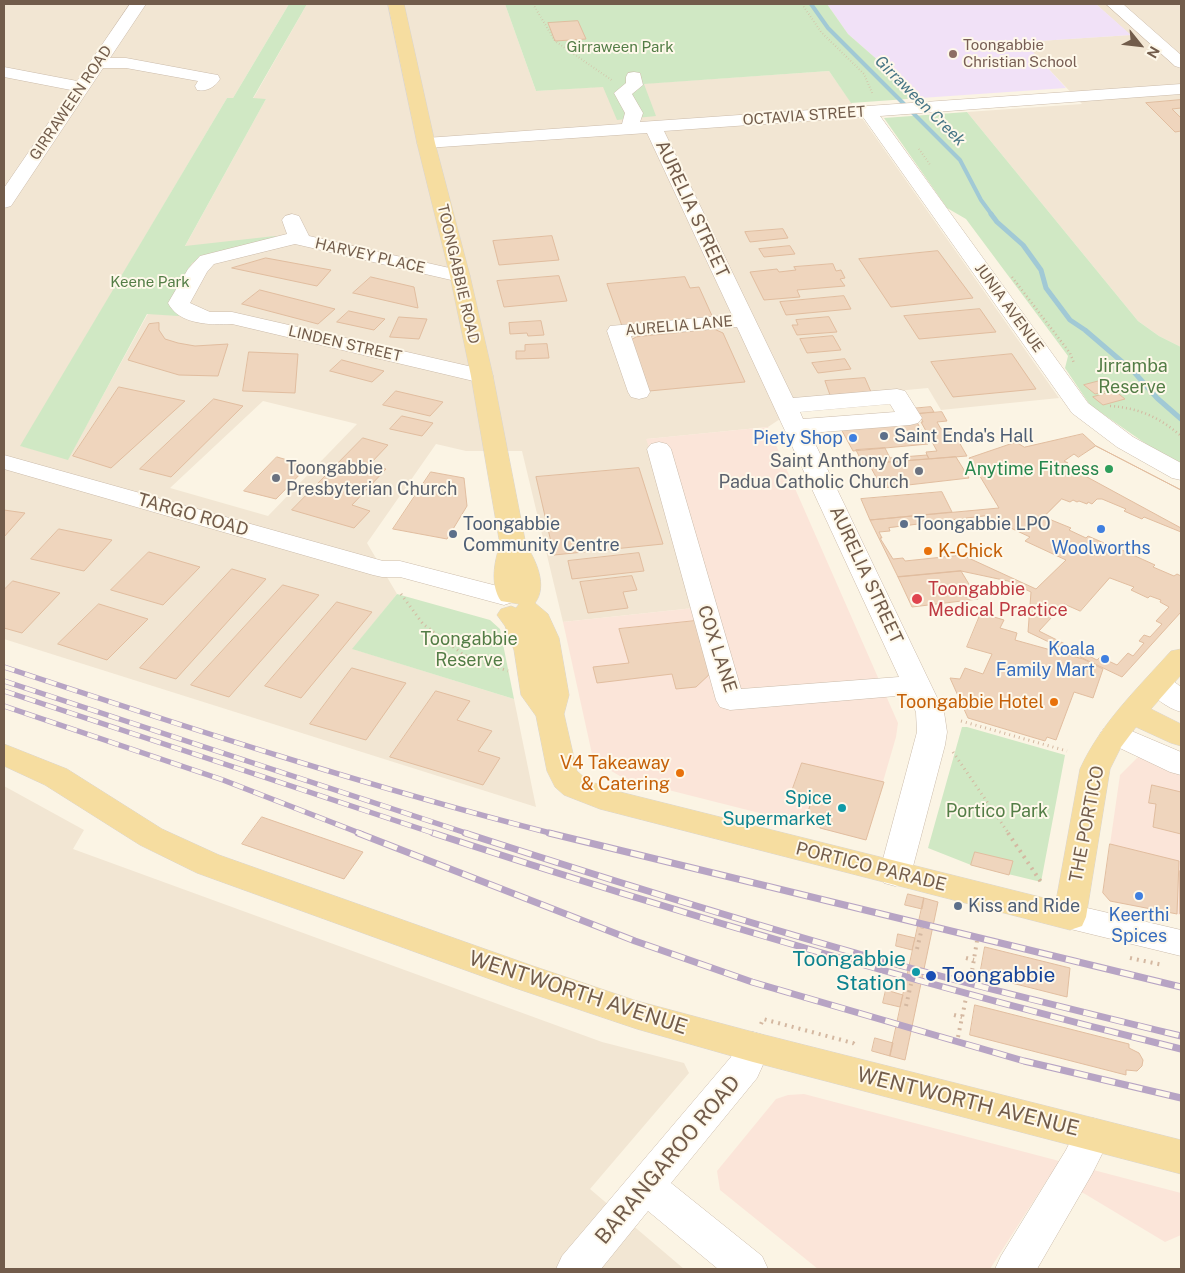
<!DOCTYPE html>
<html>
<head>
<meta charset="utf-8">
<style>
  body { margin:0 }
  #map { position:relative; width:1185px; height:1273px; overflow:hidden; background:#fbf4e4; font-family:"Public Sans",sans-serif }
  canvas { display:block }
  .frame { position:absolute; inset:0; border:5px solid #725c4b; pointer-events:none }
  .north { position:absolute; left:1115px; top:20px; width:50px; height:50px; -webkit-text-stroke:4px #fef8ea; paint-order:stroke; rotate:119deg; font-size:14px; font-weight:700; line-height:20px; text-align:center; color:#725c4b }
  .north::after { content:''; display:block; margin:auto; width:18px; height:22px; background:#725c4b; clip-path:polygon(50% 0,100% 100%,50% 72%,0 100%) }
</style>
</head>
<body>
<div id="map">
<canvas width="1185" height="1273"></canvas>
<div class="frame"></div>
<div class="north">N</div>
</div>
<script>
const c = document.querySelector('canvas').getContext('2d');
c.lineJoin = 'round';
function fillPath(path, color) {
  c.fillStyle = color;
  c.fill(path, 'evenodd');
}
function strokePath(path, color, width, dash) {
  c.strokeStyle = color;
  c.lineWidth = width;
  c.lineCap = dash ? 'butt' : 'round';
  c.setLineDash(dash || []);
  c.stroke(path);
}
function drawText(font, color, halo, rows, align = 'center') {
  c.font = font + ' "Public Sans",sans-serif';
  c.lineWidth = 4;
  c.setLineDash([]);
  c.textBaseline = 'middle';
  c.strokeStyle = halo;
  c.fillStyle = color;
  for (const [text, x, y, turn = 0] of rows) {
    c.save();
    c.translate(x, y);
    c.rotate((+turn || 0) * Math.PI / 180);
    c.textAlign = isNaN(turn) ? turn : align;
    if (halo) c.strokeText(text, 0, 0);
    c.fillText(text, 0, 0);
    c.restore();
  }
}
const residential = new Path2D(`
  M4,4h285l-56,94h-6l-206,348 47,13 198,-360h-13l54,-95h198l31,87 293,-20 230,327 -118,12 -13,-22 -118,11 -42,28 -121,12 20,60 27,109 -131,14 -41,-171h-56l-30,-7 -69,99 30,51 -44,55 161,50 22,108 -532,-168zM263,401l94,23 -89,92 -98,-28z
  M1096,4h85v343l-22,-11 -21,-15 -171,-209 115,-8 -59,-62 107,-7z
  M4,786l80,44 -11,19 529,193 82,21 5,10 -99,116 94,80h-680z`);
const commercial = new Path2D(`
  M768,427l130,296 -2,14 -30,103 -241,-61 -24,-14 -9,-11 -29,-132 131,-14 -22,-67 6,-1 -11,-41 -21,-60z
  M1142,753l39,20v142l-71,-14 -7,-8 17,-118z
  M804,1094l377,99v42l-16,7 -80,-48 -36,-17 -59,92h-172l-98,-79 -3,-19 59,-72 12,-4z`);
const education = new Path2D(`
  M827,4h269l35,31 -107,7 42,46 -145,10 -73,-64z`);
const green = new Path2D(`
  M289,4h18l-54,94 13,1 -81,147 90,-10 2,3 -79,21 -6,3 -20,39 10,11 -4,3 -31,-2 -79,146 -48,-14 207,-348h6z
  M505,4h322l21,30 73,64 -70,5 -22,-32 -185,13 12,32 -39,4 -14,-33 -67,4z
  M967,112l171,209 21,15 22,11v116l-32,-17 -59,-41 -25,-37 3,-12 -102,-137 -19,-11 -63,-90z
  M397,594l93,26 10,9 14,70 -162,-50z
  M962,727h5l98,28 -24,127 -70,-17 -43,-17z`);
const streamFar1 = new Path2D(`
  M811,4l17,24 132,132 21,40 11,15`);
const stream = new Path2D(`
  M991,214l6,8 26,23 18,25 5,18 24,32 15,10 49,42 23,26 24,21`);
const building = new Path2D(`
  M578,21l8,18 -31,2 -7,-18z
  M1181,100v8l-9,1 9,9v13l-6,1 -29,-29z
  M783,229l5,9 -38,4 -5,-10z
  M552,236l7,24 -60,5 -6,-24z
  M790,246l5,8 -31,3 -5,-8z
  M938,251l35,47 -82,9 -32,-48z
  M266,258l65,12 -14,16 -85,-18z
  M833,264l3,7 5,-1 4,8 -5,1 5,7 -48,4 3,7 -36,3 -14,-28 27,-3 2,3 17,-2 -2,-3z
  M559,276l8,25 -63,6 -7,-26z
  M371,277l43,10 4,21 -65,-15z
  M685,277l5,11 9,-1 14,31 -91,8 -15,-42z
  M260,290l75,19 -17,15 -76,-20z
  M844,296l7,13 -65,6 -6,-13z
  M980,309l16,23 -77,7 -15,-23z
  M349,311l36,8 -11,11 -37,-8z
  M399,317l28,2 -8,20 -29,-2z
  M829,317l8,15 -40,3 -5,-10h6l-2,-5z
  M541,321l3,14 -16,1 -1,-3 -17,1 -1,-11z
  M159,323v7l6,9 13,4 17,3 33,-2 -10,32 -39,-1 -51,-15 21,-36z
  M714,329l9,4 22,49 -96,9 -18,-51 5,-3z
  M833,336l8,14 -34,3 -7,-14z
  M547,344l2,14 -33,1v-8h9v-6z
  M249,352l49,2 -3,39 -52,-2z
  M1012,354l24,35 -83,8 -22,-35z
  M845,359l6,10 -33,4 -6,-10z
  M342,360l42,11 -12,11 -42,-11z
  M865,378l6,14 -41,3 -5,-14z
  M1107,379l11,9 -23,6 -11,-9z
  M119,387l66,14 -74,67 -38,-12z
  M396,391l47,11 -13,14 -47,-11z
  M1115,391l10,8 -22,6 -10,-8z
  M214,399l29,7 -72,71 -31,-8z
  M931,407l3,5 -22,2 -3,-5z
  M942,412l5,9 -10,1 4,7 10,-1 16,28 -38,3 -2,-4 -1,-3 11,-1 -16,-29h2l-4,-8z
  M402,416l31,7 -11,13 -32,-7z
  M916,420l12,24 -75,7 -13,-24z
  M1083,434l13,12 85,44v122l-59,65 -94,-45 3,-40 -23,-11 -47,-10 -63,6 -28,-57 129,-12 -30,-50 47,-16 8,5z
  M363,438l25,7 -18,19 16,5 -34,36 18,6 -16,17 -62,-18z
  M1096,446l85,44v38l-116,-63 3,-2 -4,-2 10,-7 4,3z
  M885,448l5,10 37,-3 2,4 -66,5 -7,-14z
  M277,457l31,9 -32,33 -32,-8z
  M956,457l13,21 -87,10 -13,-24z
  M639,468l24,76 -109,11 -18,-78z
  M431,472l33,6 3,28 -20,33 -54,-10z
  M942,492l10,20 -82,8 -9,-21z
  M1062,499l8,3 3,-2 4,2 2,-1 8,3 1,-2 4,2 5,-5h5l24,10 -2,2 18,8 2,-2 37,15v44l-4,-2 -3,2 -21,-9 2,-2 -33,-15 -3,2 -17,-8 2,-1 -16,-7 -2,2 -17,-8 2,-2 -27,-11z
  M4,510l21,3 -21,24z
  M985,516l45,21 -5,4 41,19 -30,29 -74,-34 -57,6 -2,-3 -10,1 -13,-21h2l-3,-6 11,-1 -1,-3z
  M59,529l53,11 -28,31 -53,-12z
  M149,552l51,15 -37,38 -52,-15z
  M639,553l5,18 -72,8 -4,-18z
  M232,569l34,10 -90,100 -36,-11z
  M961,571l17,28 -66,8 -14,-30z
  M632,576l5,14 -14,2 5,16 -40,5 -8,-31z
  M1110,578l24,9 -3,3 17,8 2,-2 11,4 -1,2 9,5 -13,14 6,3 -12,13 -6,-2 -5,6 5,2 -11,13 -5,-3 -11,12 -17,-8 -3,3 -58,-29 25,-27 16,7z
  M13,581l47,12 -38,40 -18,-5v-38z
  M283,585l36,10 -90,102 -38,-12z
  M337,602l35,10 -71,86 -36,-12z
  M99,604l49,15 -41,41 -49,-16z
  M981,613l23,7 -4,8 17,5 -2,7 68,19 20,10 -10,29 -19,-6 -18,48 -9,-3 -2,4 -77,-23 -18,-40 10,1 5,-11 18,6 9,-20 -25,-7z
  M695,621l17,51 -16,15 -20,2 -4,-15 -75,9 -4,-16 36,-4 -10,-34z
  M352,668l54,15 -40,57 -56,-16z
  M436,691l34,10 -13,19 35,11 -14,20 22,7 -17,27 -93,-28z
  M802,763l82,19 -18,58 -46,-12 2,-6 -16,-4 6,-19 -21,-5z
  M1152,785l29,7v42l-28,-7 3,-23 -7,-1z
  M262,817l101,35 -19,27 -102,-35z
  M1110,844l69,17 -2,53 -67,-13 -7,-8z
  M975,852l38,9 -4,14 -38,-10z
  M1180,871l1,1v43l-1,-1z
  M908,894l16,4 -2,11 -17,-4z
  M924,898l14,4 -33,158 -15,-4z
  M898,934l17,4 -3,12 -16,-4z
  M985,947l85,21 -3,29 -87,-22z
  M886,990l17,5 -3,12 -17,-4z
  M975,1005l154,39v4l10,5 4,7 -1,6 -5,5 -11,-1v5l-156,-40z
  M875,1038l18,5 -3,13 -18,-5z`);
const pathFar3 = new Path2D(`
  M533,4l22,37 58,40
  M802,4l19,28 43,42 9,21
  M919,149l12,17`);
const pathFar2 = new Path2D(`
  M1012,277l58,76 4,10
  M1110,406c29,2 49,11 71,30`);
const pathFar1 = new Path2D(`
  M401,594l22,30 41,31 44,16
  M961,721l106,30
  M953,752l56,82`);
const path = new Path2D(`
  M1008,833l33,49
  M917,949l5,-21
  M966,958l8,2
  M1130,958l33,7
  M971,977l6,-36
  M906,1006l5,-22
  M954,1015l8,2
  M761,1024l2,-5 90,24 4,3
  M958,1037l8,-39`);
const minor = new Path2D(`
  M130,4h16l-36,54h16l86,16 6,1 2,4c-5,8 -13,13 -23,11l-2,-4 3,-5 -72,-13h-23l-92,138 -7,2v-20l67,-98 -67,-13v-10l73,14z
  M1106,4h17l58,51v13l-6,-2z
  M634,72l6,1 3,12 -11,9 11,19 -3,9 541,-38v10l-301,22 208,287 45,34 48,26v17l-9,-2 -55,-31 -45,-34 -209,-296 -199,14 129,267 104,-9 8,2 17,27 -4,5 -8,2 -100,8 134,279 3,20 -2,13 -34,129 -5,9 -11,3 -11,-3 -5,-9 38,-142 -1,-20 -8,-17 -178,15 -10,-3 -4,-7 -69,-251 4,-5 8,-2 8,2 4,5 70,240 158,-12 -162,-350 -106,9 19,56 -3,5 -8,2 -8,-2 -3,-5 -21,-61 3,-5 122,-11 -85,-182 -221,15 -6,-1 -3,-4 3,-4 6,-1 196,-14 3,-11 -11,-20 12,-10v-6l2,-4zM890,404l5,8 -92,7 -3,-7z
  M292,214l7,2 10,20 158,36 3,4 -3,4 -7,2 -165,-38 -81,20 -7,8 -17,31 20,9h22l258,59 3,5 -3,5 -8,2 -250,-59c-21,1 -53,1 -64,-21l20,-34 12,-13 87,-22 -5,-14 3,-4z
  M4,455l379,106h17l113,29 4,6 -4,6 -9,3 -104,-28h-18l-9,-2 -369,-106z
  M1158,674l10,3 13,10v25c-14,-4 -29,-15 -37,-28l4,-7z
  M1115,724l66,28v23l-11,-3 -65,-31 -5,-7 5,-7z
  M1070,904l111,26v26l-123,-30 -4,-9 4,-9z
  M753,1032l13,4 5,11 -14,31 -86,105 91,73 6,13h-50l-70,-58 -47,58h-45l6,-13 169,-199 9,-21z
  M1093,1118l13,4 6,12 -20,40 -55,95h-42l6,-13 65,-106 14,-28z`);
const major = new Path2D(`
  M388,4h16l31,139 35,133 23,100 33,169c10,15 22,41 9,58l13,11 11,24 10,57 -5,19 13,57 9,8 22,10 448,112 24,-132c21,-46 57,-80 91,-118l10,-2v26l-30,34 30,15v22l-10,-3 -35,-16 -15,20 -11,22 -24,148 -4,9 -12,4 -470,-121 -36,-14 -9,-8 -8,-16 -11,-55 -15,-21 -7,-45 -9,-24 -8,-11 4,-6 10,-3 5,2 3,-4 -18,-3c-11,-16 -7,-39 -1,-56l-29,-169 -21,-100 -33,-133z
  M4,744l63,25 95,60 57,26 314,111 104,35 116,31 428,108v34l-428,-112 -116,-33 -125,-42 -315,-114 -57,-28 -95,-60 -41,-19z`);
const railFar1 = new Path2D(`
  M4,667c182,60 364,120 550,167
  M4,681l465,153
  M4,691l432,143
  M4,706l219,74 139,54`);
const rail = new Path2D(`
  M358,833l277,108 117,41 272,79 157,37
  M433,833c247,81 496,154 748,216
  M465,833c139,45 279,89 419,128 99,27 198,51 297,75
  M549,833l632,154`);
const markers = [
  [953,54,5,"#8d6e63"],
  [884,436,5,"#5c6f8a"],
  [853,438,5,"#3f7fe0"],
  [1109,469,5,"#2e9e5b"],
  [919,471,5,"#6b7280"],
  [276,478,5,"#6b7280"],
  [904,524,5,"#5c6f8a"],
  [1101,529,5,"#3f7fe0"],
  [453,534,5,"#5c6f8a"],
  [928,551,5,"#e8710a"],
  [917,599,6,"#e0444e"],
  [1105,659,5,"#3f7fe0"],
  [1054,702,5,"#e8710a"],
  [680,773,5,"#e8710a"],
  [842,808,5,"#0f9aa8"],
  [1139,896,5,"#3f7fe0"],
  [958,906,5,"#5c6f8a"],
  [916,972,5,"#0f9aa8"],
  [931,976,6,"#1a4fb4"]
];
const farEducationnames = [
  ["Toongabbie",963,45],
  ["Christian School",963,62]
];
const farParknames = [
  ["Girraween Park",620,47],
  ["Keene Park",150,282]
];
const farStreetnames = [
  ["GIRRAWEEN ROAD",71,103,-56],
  ["OCTAVIA STREET",804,116,-4],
  ["HARVEY PLACE",370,256,13],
  ["TOONGABBIE ROAD",458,274,77],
  ["JUNIA AVENUE",1009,308,54],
  ["AURELIA LANE",679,326,-5],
  ["LINDEN STREET",345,344,13]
];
const farWaternames = [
  ["Girraween Creek",920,101,45]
];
const streetNames = [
  ["AURELIA STREET",692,209,65],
  ["TARGO ROAD",193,515,16],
  ["AURELIA STREET",866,575,65],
  ["COX LANE",717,649,72],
  ["THE PORTICO",1087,824,-79],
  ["PORTICO PARADE",871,867,14]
];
const parkNames = [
  ["Jirramba",1132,366],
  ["Reserve",1132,387],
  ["Toongabbie",469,639],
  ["Reserve",469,660],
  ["Portico Park",997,811]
];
const serviceNames = [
  ["Saint Enda's Hall",894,436],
  ["Toongabbie",463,524],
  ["Community Centre",463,545],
  ["Toongabbie LPO",914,524],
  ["Kiss and Ride",968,906]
];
const shopNames = [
  ["Piety Shop",843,438],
  ["Woolworths",1101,548,"center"],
  ["Koala",1095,649],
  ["Family Mart",1095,670],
  ["Keerthi",1139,915,"center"],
  ["Spices",1139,936,"center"]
];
const worshipNames = [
  ["Saint Anthony of",909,461],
  ["Padua Catholic Church",909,482],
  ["Toongabbie",286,468,"left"],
  ["Presbyterian Church",286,489,"left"]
];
const leisureNames = [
  ["Anytime Fitness",1099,469]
];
const foodNames = [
  ["K-Chick",938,551,"left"],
  ["Toongabbie Hotel",1044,702],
  ["V4 Takeaway",670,763],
  ["& Catering",670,784]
];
const healthNames = [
  ["Toongabbie",928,589],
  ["Medical Practice",928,610]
];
const cultureNames = [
  ["Spice",832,798],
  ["Supermarket",832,819]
];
const nearCulturenames = [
  ["Toongabbie",906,960],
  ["Station",906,984]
];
const nearTransitnames = [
  ["Toongabbie",942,976]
];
const nearStreetnames = [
  ["WENTWORTH AVENUE",578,993,18],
  ["WENTWORTH AVENUE",968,1102,14],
  ["BARANGAROO ROAD",668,1160,-50]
];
fillPath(residential, '#f2e6d3');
fillPath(commercial, '#fbe5d9');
fillPath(education, '#f1e1f7');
fillPath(green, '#d0e8c4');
strokePath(streamFar1, '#a1c9d5', 4);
strokePath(stream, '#a1c9d5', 5);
fillPath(building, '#efd5bd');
strokePath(building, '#e1bd9f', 1);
strokePath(minor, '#ccbcab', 1);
strokePath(major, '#dad5d0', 1);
strokePath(pathFar3, '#d4b8a1', 2, [0.5, 2.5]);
strokePath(pathFar2, '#d4b8a1', 2.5, [1, 3]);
strokePath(pathFar1, '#d4b8a1', 3, [1, 4]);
strokePath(path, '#d4b8a1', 4, [2, 5]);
fillPath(minor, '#fff');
fillPath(major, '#f6dda0');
strokePath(railFar1, '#b7a4c4', 5.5);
strokePath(rail, '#b7a4c4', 7);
strokePath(railFar1, '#fef8ea', 4, [11]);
strokePath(rail, '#fef8ea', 5, [14]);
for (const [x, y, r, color] of markers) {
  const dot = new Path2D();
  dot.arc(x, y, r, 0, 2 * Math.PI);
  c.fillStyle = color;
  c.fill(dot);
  strokePath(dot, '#fef8ea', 2);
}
drawText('15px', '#785e54', '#fef8ea', farEducationnames, 'left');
drawText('15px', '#537d46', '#fef8ea', farParknames);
drawText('15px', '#725c4b', '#fef8ea', farStreetnames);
drawText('italic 16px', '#467585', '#fef8ea', farWaternames);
drawText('18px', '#725c4b', '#fef8ea', streetNames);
drawText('18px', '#537d46', '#fef8ea', parkNames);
drawText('18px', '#4e5e75', '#fef8ea', serviceNames, 'left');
drawText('18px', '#366cbe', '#fef8ea', shopNames, 'right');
drawText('18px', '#5b616d', '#fef8ea', worshipNames, 'right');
drawText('18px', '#27864d', '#fef8ea', leisureNames, 'right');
drawText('18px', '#c56008', '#fef8ea', foodNames, 'right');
drawText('18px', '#be3a42', '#fef8ea', healthNames, 'left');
drawText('18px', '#0d838f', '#fef8ea', cultureNames, 'right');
drawText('21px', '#0d838f', '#fef8ea', nearCulturenames, 'right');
drawText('21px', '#164399', '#fef8ea', nearTransitnames, 'left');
drawText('21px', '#725c4b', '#fef8ea', nearStreetnames);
</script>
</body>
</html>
